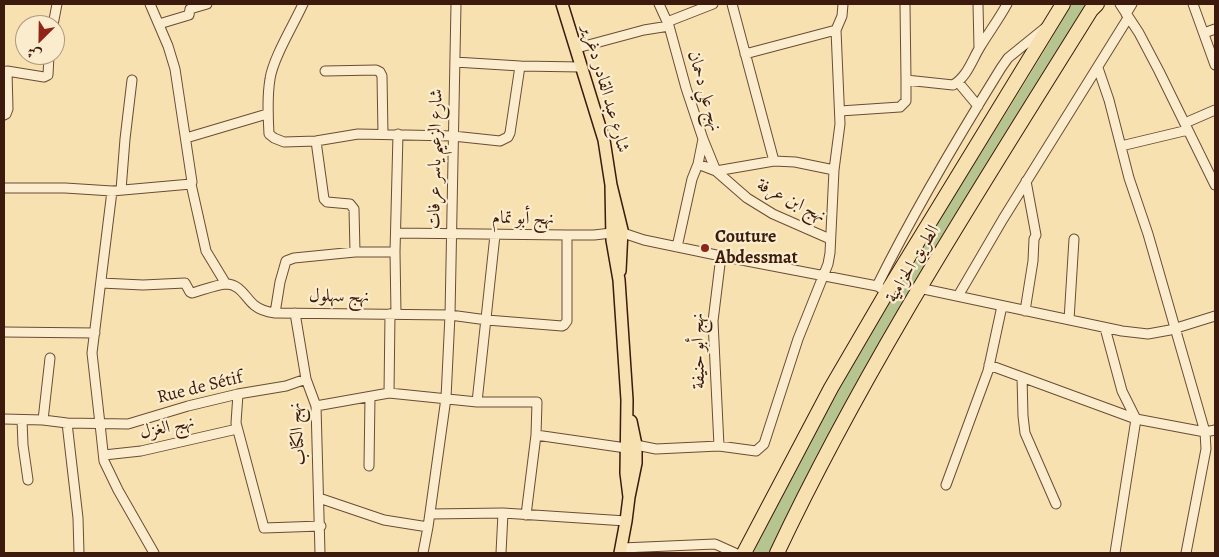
<!DOCTYPE html>
<html>
<head>
<meta charset="utf-8">
<style>
  body { margin:0 }
  #map { position:relative; width:1219px; height:557px; overflow:hidden; background:#f7e1b0; font-family:Alegreya,Amiri,serif }
  canvas { display:block }
  .frame { position:absolute; inset:0; border:5px solid #3c1a0d; pointer-events:none }
  .north { position:absolute; left:15px; top:15px; width:50px; height:50px; box-sizing:border-box; background:#faeccc; border:1px solid #ae9880; border-radius:50%; rotate:203deg; font-size:14px; font-weight:700; line-height:20px; text-align:center; color:#3c1a0d }
  .north::after { content:''; display:block; margin:auto; width:18px; height:22px; background:#8f2418; clip-path:polygon(50% 0,100% 100%,50% 72%,0 100%) }
</style>
</head>
<body>
<div id="map">
<canvas width="1219" height="557"></canvas>
<div class="frame"></div>
<div class="north">ش</div>
</div>
<script>
const c = document.querySelector('canvas').getContext('2d');
c.lineJoin = 'round';
function fillPath(path, color) {
  c.fillStyle = color;
  c.fill(path, 'evenodd');
}
function strokePath(path, color, width, dash) {
  c.strokeStyle = color;
  c.lineWidth = width;
  c.lineCap = dash ? 'butt' : 'round';
  c.setLineDash(dash || []);
  c.stroke(path);
}
function drawText(font, color, halo, rows, align = 'center') {
  c.font = font + ' Alegreya,Amiri,serif';
  c.lineWidth = 4.5;
  c.setLineDash([]);
  c.textBaseline = 'middle';
  c.strokeStyle = halo;
  c.fillStyle = color;
  for (const [text, x, y, turn = 0] of rows) {
    c.save();
    c.translate(x, y);
    c.rotate((+turn || 0) * Math.PI / 180);
    c.textAlign = isNaN(turn) ? turn : align;
    if (halo) c.strokeText(text, 0, 0);
    c.fillText(text, 0, 0);
    c.restore();
  }
}
const green = new Path2D(`
  M1072,4h15c-87,141 -178,281 -256,428 -21,40 -42,80 -61,121h-17c42,-88 89,-175 140,-259 59,-97 122,-192 179,-290z`);
const minor = new Path2D(`
  M303,4c-9,20 -30,54 -33,75 -3,18 -2,36 -1,55l5,4 10,4 32,-1 42,-7 95,2 47,5 8,-4 2,-4 10,-67
  M659,4l10,22 17,62 17,51 -5,25 -6,15 -15,68
  M732,4l42,157
  M905,4l1,76
  M978,4l1,44
  M1120,4l19,29 20,38 56,114
  M1193,4l22,61
  M1126,14l6,-10
  M667,22l46,-18
  M159,24l30,-9 1,-6 17,-5
  M53,25l4,-21
  M1204,33l11,-4
  M577,48l67,-18 25,-4
  M745,54l91,-24
  M455,62l65,4 61,1
  M1098,68l11,32 20,78 19,56 57,198 1,17 -20,104
  M325,71l51,-1 4,2 2,4 1,58
  M958,82l20,24
  M840,111l60,-4 6,-6v-21l47,5c14,-8 19,-25 27,-38 9,-15 19,-28 27,-43
  M4,115l2,-1 2,-5 -1,-38 37,6 4,-2 1,-20
  M1185,123l30,-13
  M186,138l81,-24
  M703,139l13,32
  M316,141l8,58 3,3 23,2 4,5 1,43
  M1121,146l67,-16
  M698,164l18,7 31,27 26,16 57,25
  M716,171l58,-10 21,1 39,8
  M191,184l15,67 20,33
  M4,188h61l47,3 79,-7 1,-2 -17,-113 -7,-23 -18,-42
  M121,190l4,-51 7,-59
  M112,191l-20,162 8,71 4,37 14,29 36,63
  M396,233l171,2h27l26,-3 24,8 77,16 156,30 10,6
  M101,283l42,2 42,-2 5,9 2,1c11,-3 23,-8 34,-9 14,0 19,13 28,21 6,5 13,7 21,8l175,2 37,5 75,6 2,-1 3,-4v-86
  M877,286c37,-75 80,-147 124,-218l7,-10 37,-30
  M919,288l203,43 26,3 22,-4 45,-14
  M958,296l45,-77 125,-201
  M1025,311l8,-50 1,-22 2,-4 -10,-54
  M275,313l5,-31 6,-21 8,-3 61,-6h40
  M295,313l11,66 10,27 4,147
  M396,314l-1,-62 3,-118
  M1069,320l5,-81
  M1105,328l17,63 14,28 69,13 10,-2
  M4,332l91,1
  M989,365l147,54 -21,134
  M1022,377l1,39 2,17 31,71
  M389,393l1,-79
  M238,394l-2,29 28,105 57,-2
  M477,402h60l-1,33 -10,80
  M316,406l73,-13 88,9 18,-167
  M4,419l39,1 24,3 61,1 60,-18 50,-12 48,-8 20,-7
  M22,420l1,25 5,35
  M43,420l7,-62
  M67,423l11,95 1,35
  M536,435l90,13 10,-3 20,4 63,-3 37,5 8,-7 34,-105 30,-75 2,-11 4,-83 6,-46 -4,-94 6,-14 1,-12
  M719,446l-6,-125 8,-65
  M104,455l37,-4 96,-22
  M369,466l1,-69
  M946,485l42,-114 14,-65
  M319,498l65,22 44,7
  M430,514l73,-1 123,8
  M622,548l93,-4 20,9
  M423,553l5,-26 18,-129 4,-83 6,-311
  M501,553l2,-40`);
const major = new Path2D(`
  M562,4l42,136 7,45 11,45 -2,41
  M611,185l1,55 7,40 8,120 -1,73 3,24
  M620,553l6,-32 3,-24 7,-34v-18l-5,-24`);
const highway = new Path2D(`
  M744,553l87,-165 56,-96 176,-288
  M777,553c89,-189 204,-366 314,-543l6,-6`);
const markers = [
  [705,248,5,"#8f2418"]
];
const streetNames = [
  ["شارع عبد القادر دغرير",605,89,74],
  ["نهج علي دحمان",704,91,74],
  ["شارع الزعيم ياسر عرفات",436,159,-89],
  ["نهج ابن عرفة",791,201,27],
  ["نهج أبو تمام",523,219,1],
  ["الطريق الحزامية",913,264,-59],
  ["نهج سهلول",339,297,1],
  ["نهج أبو حنيفة",699,351,-91],
  ["Rue de Sétif",200,388,-14],
  ["نهج الغزل",167,428,-12],
  ["نهج الكتاب",298,434,-95]
];
const poiNames = [
  ["Couture",715,238],
  ["Abdessmat",715,259]
];
fillPath(green, '#b6c490');
strokePath(minor, '#6b4c36', 11);
strokePath(major, '#3c1a0d', 14);
strokePath(highway, '#3c1a0d', 16);
strokePath(minor, '#faeccc', 9);
strokePath(major, '#f7e1b0', 11);
strokePath(highway, '#f7e1b0', 14);
for (const [x, y, r, color] of markers) {
  const dot = new Path2D();
  dot.arc(x, y, r, 0, 2 * Math.PI);
  c.fillStyle = color;
  c.fill(dot);
  strokePath(dot, '#faeccc', 2);
}
drawText('18px', '#3c1a0d', '#faeccc', streetNames);
drawText('bold 18px', '#3c1a0d', '#faeccc', poiNames, 'left');
</script>
</body>
</html>
